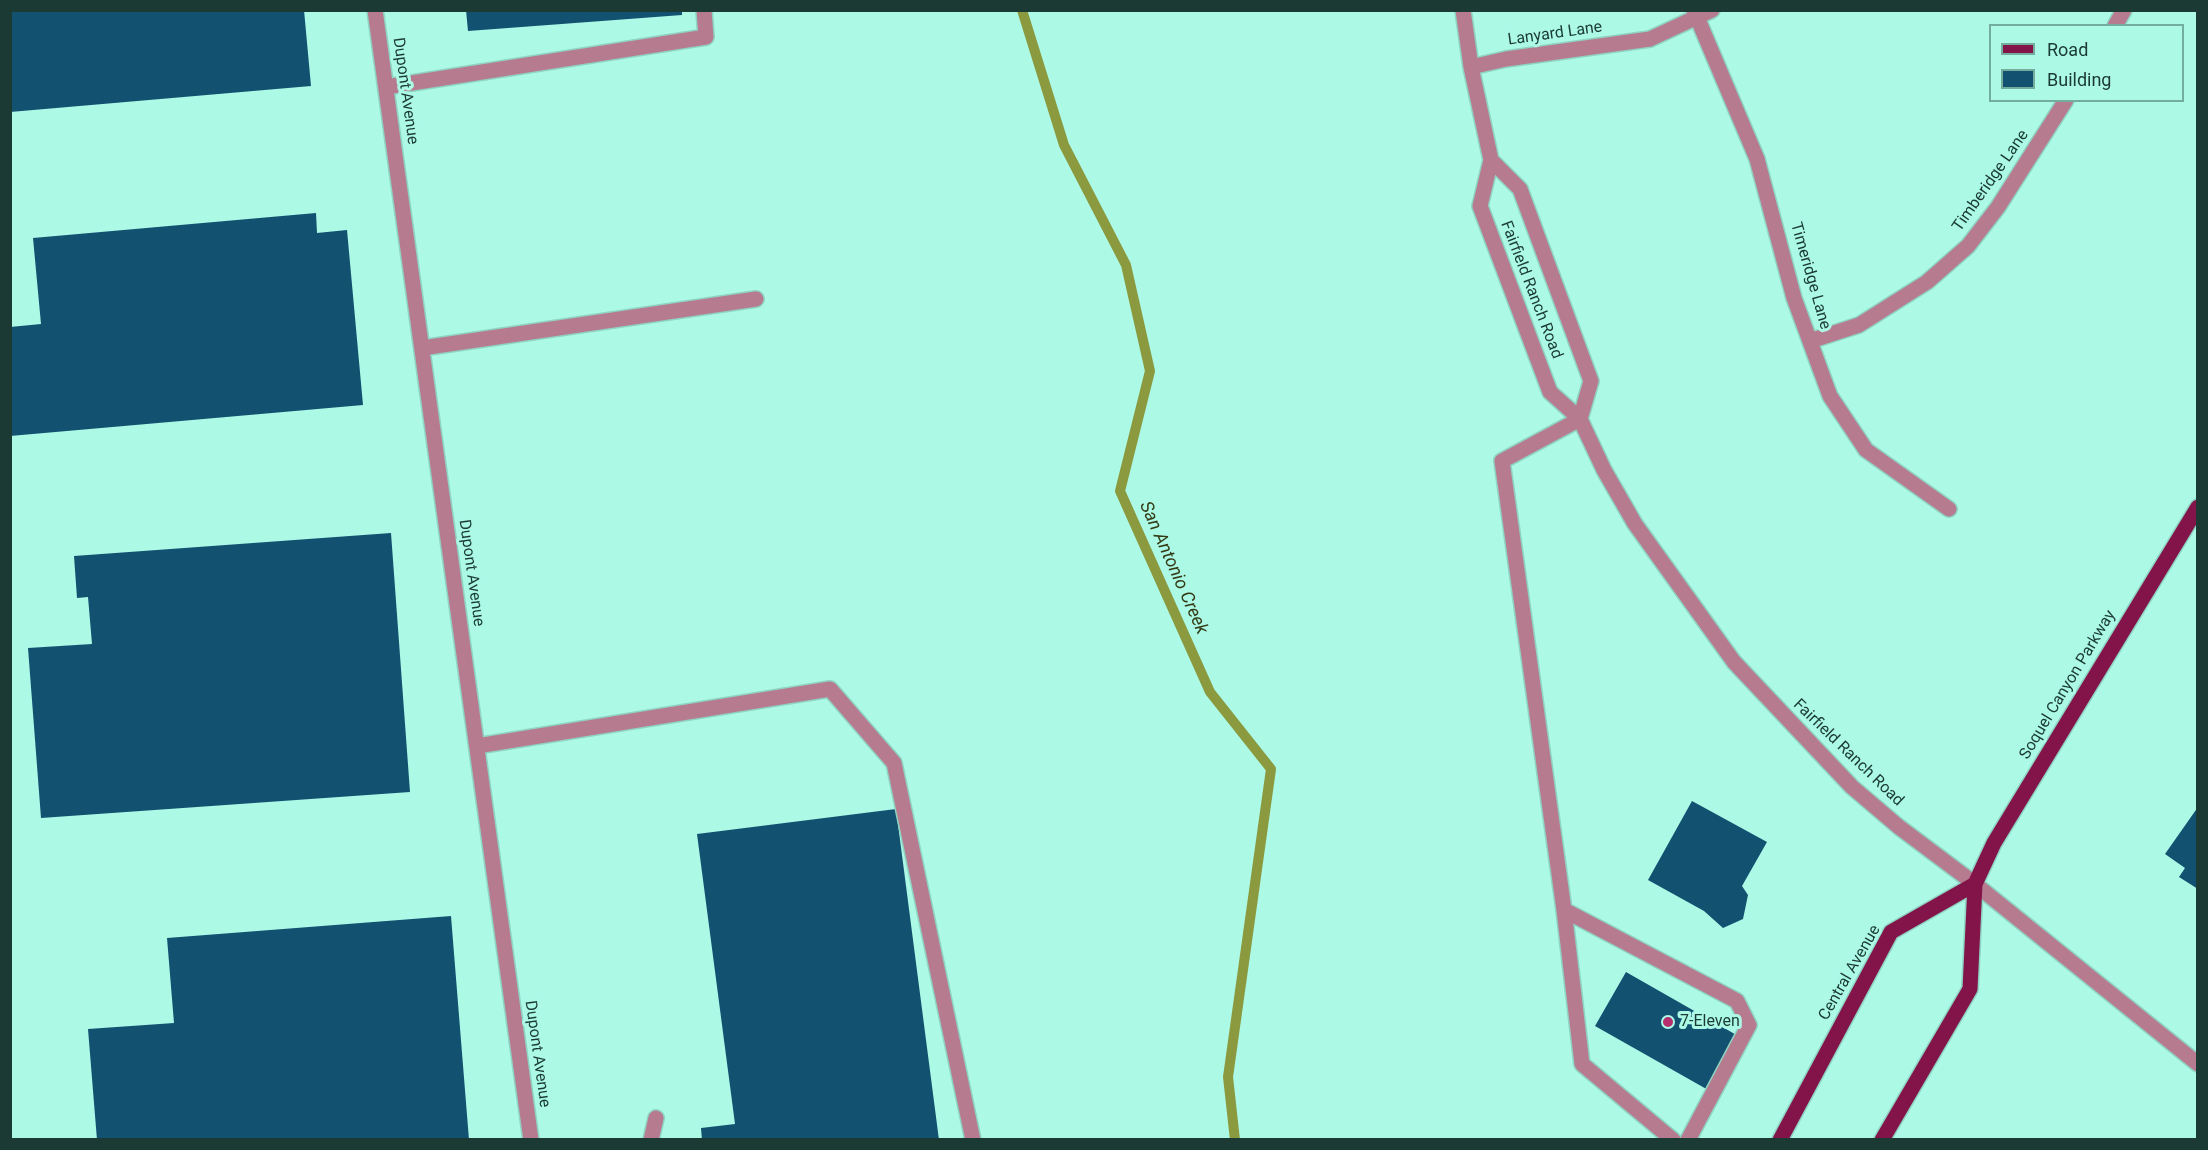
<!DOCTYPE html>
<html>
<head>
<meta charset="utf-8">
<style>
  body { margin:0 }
  #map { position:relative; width:2208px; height:1150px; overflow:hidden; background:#acf9e6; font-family:Roboto,sans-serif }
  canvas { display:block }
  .frame { position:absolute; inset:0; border:12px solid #1a3a33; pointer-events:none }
  .legend { position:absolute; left:1989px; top:24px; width:195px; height:78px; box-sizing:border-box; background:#acf9e6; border:2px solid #72ad9e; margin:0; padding:8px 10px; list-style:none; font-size:18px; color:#1a3a33 }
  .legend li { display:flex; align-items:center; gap:12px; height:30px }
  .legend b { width:30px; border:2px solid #72ad9e }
</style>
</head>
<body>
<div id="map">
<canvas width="2208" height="1150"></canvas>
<div class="frame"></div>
<ul class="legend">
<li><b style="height:8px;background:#82144a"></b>Road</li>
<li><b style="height:16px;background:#135171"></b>Building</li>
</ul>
</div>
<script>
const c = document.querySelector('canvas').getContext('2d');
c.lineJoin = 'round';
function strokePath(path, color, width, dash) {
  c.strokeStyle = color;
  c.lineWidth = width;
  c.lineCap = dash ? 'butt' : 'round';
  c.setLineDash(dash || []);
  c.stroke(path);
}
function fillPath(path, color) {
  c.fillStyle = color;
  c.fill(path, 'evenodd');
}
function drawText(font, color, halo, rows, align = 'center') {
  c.font = font + ' Roboto,sans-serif';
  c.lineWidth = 6;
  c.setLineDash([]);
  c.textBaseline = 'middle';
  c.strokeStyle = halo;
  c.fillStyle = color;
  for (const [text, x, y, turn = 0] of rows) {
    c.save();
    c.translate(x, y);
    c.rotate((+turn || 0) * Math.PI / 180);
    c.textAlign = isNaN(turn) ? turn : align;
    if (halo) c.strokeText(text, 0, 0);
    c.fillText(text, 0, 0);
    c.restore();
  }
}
const stream = new Path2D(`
  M1022,10l42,135 62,120 24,106 -30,120 90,201 61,77 -43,308 7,63`);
const building = new Path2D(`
  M10,10h294l7,76 -301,26z
  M466,10h216v5l-214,16z
  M316,213l1,20 30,-3 16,175 -353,31v-109l31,-3 -8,-86z
  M391,533l19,259 -369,26 -13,-170 64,-4 -4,-47 -11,1 -3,-42z
  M1692,801l75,41 -25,44 6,9 -5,24 -20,9 -19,-17 -56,-31z
  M2198,807v82l-19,-12 6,-9 -20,-14z
  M896,809l43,331h-237l-1,-12 34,-4 -38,-290z
  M451,916l18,224h-372l-9,-111 86,-6 -7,-85z
  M1626,972l121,69 -30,54 -122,-69z`);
const minor = new Path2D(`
  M375,10l156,1130
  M1463,10l8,57 20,93 -11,46 70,186 30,27 24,51 31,54 99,138 118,125 47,40 76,57 223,180
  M1694,10l63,149 37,139 36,98 36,54 83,59
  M2115,26l9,-16
  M1471,67l35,-8 144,-20 62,-29
  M386,87l320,-50 -2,-27
  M1491,160l29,29 71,192 -11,38
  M1810,341l49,-16 68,-43 41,-36 30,-39 68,-107
  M422,348l334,-49
  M1580,419l-78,42 62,449 18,154 91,76
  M477,746l353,-57 64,74 79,377
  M1564,910l173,91 12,24 -61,115
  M651,1140l5,-22`);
const major = new Path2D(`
  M1780,1140l111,-208 84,-48
  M1882,1140l88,-151 5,-105 19,-41 204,-336`);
const markers = [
  [1668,1022,6,"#b62e6d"]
];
const streetNames = [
  ["Lanyard Lane",1555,34,-8],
  ["Dupont Avenue",405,91,82],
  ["Timberidge Lane",1991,181,-55],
  ["Timeridge Lane",1810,276,74],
  ["Fairfield Ranch Road",1531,290,69],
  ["Dupont Avenue",471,573,82],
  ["Soquel Canyon Parkway",2068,685,-59],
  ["Fairfield Ranch Road",1848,753,44],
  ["Central Avenue",1850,973,-60],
  ["Dupont Avenue",537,1054,82]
];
const poiNames = [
  ["7-Eleven",1680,1022]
];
const waterNames = [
  ["San Antonio Creek",1173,568,66]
];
strokePath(stream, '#8b993f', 10);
fillPath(building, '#135171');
strokePath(minor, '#8fd3c2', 18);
strokePath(major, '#8fd3c2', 18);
strokePath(minor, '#b77b90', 15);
strokePath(major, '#82144a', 15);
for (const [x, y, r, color] of markers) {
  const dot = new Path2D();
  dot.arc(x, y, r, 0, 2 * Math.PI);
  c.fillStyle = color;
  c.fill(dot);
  strokePath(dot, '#acf9e6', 2);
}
drawText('16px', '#1a3a33', '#acf9e6', streetNames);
drawText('16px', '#1a3a33', '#acf9e6', poiNames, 'left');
drawText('italic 18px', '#343a14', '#acf9e6', waterNames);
</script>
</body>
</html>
